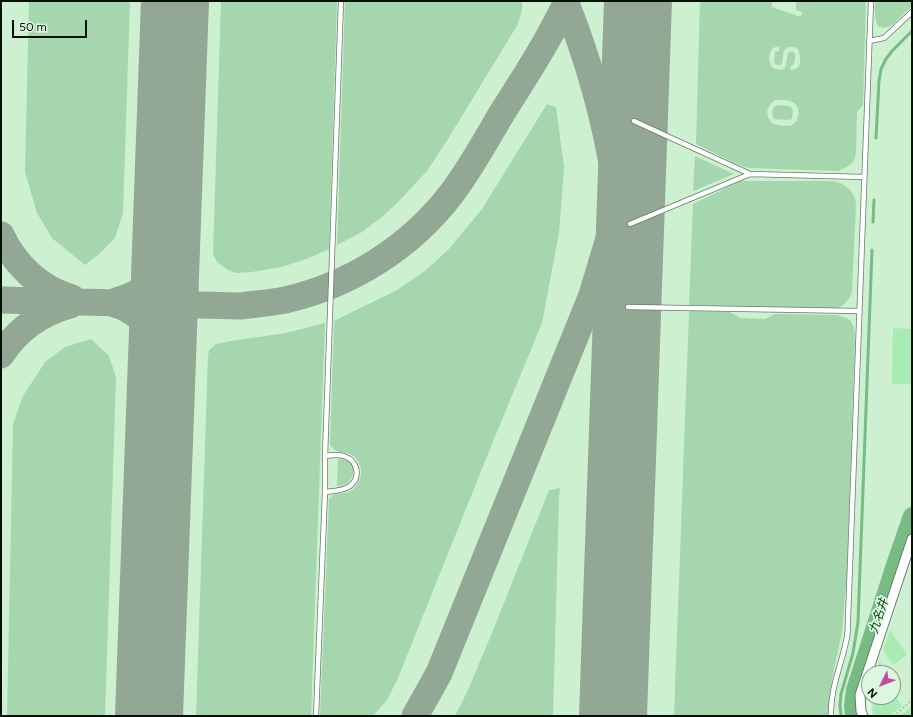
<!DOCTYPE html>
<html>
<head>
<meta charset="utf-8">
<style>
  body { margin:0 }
  #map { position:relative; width:913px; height:717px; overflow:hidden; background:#dcf9e0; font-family:Figtree,sans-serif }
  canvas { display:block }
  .frame { position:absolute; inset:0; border:2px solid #060f07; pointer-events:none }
  .north { position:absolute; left:861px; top:665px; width:40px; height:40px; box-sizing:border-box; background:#dcf9e0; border:1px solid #869b89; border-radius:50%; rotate:227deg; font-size:11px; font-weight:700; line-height:16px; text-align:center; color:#060f07 }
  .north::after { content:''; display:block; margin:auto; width:14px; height:18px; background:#c24ba2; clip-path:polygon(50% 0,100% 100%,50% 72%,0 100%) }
  .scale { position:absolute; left:12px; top:20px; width:75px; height:18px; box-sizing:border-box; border:2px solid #060f07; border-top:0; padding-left:5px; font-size:12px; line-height:14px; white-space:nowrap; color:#060f07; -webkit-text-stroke:3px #dcf9e0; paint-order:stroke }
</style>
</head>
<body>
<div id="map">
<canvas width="913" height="717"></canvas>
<div class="frame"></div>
<div class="north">N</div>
<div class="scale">50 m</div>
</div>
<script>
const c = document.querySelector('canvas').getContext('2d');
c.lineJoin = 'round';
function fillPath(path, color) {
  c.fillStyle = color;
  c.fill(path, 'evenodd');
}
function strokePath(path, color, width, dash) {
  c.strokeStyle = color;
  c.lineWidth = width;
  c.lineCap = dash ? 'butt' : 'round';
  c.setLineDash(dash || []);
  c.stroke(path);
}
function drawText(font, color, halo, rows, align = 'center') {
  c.font = font + ' Figtree,"Noto Sans JP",sans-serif';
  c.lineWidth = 3.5;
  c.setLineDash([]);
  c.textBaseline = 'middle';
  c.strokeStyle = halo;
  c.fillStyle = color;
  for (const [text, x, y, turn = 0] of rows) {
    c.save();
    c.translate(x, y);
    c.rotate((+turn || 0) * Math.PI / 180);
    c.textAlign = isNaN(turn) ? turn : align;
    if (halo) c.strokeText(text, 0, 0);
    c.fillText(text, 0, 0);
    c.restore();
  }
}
const built = new Path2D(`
  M1,1h911v525l-55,161 -3,16 2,13h-855z
  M911,563l1,1v152h-40l-2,-19h23v-24h-19z`);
const green = new Path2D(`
  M29,1h101l-7,212 -8,25 -16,16 -14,11 -33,-27 -15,-25 -12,-41z
  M221,1h116l-8,248 -20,9 -27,9 -30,5 -16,1 -8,-3 -11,-8 -4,-8z
  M345,1h177v9l-4,14 -70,115 -21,32 -27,29 -17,16 -21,16 -25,13z
  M700,1h72v6l29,10 1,-5 -6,-2v-9h70l-3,104 -6,7 -1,40 -1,6 -3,5 -5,4 -9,4 -90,-3 -12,-4 -40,-20zM779,46v5l-4,1v1l-1,10c11,8 8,-7 10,-13 5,-4 9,-4 14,-1 3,9 5,21 -8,21l1,-4 2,-1c3,-4 4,-18 -5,-12 -3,10 1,21 -15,15 -5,-6 -5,-14 0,-20zM775,100c5,0 14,-1 19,3 7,4 6,18 -2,22 -5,2 -14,0 -19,-1 -8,-9 -8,-16 2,-24z
  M875,1h37v5l-21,20 -7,2 -6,-2c-4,-9 -3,-16 -3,-25z
  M547,104l9,3 8,60 -5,66 -17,90 -48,116 -96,239 -11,22 -14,16h-53l9,-217c6,-7 8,-5 16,-6 10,-2 14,-10 16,-19 1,-6 -2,-12 -6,-17 -6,-5 -12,-4 -18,-6 -3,-1 -5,-4 -7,-6l4,-124 63,-31 28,-19 24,-22 33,-40z
  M777,105l11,1 4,2 1,3 -1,8 -4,1 -14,-1c-3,-5 -2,-12 3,-14z
  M695,156l39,18 -41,17z
  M740,181h92c13,2 23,10 24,23l-4,88c-3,8 -8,15 -18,17l-145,-4 4,-101z
  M689,311l41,1 10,6 25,1 10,-5 61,1c14,3 17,5 19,19l-8,239 -5,59 -9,42 -5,36v6h-154z
  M325,323l-14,393h-115l12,-360 1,-6 7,-6 15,-3 55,-8z
  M91,339l18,17 7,21 -11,339h-98l6,-292 10,-28 22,-34 20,-15z
  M338,459c2,1 5,0 7,1 17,5 7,27 -8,26z
  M560,488l-1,9 -6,219h-98l12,-24 25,-59 57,-143z`);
const stream = new Path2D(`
  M876,138l3,-57 2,-12 5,-10 6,-8 20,-20
  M873,222l1,-22
  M841,716l-1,-11 1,-11 12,-41 5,-31 14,-372`);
const river = new Path2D(`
  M854,716l-1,-10 2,-16 39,-122 18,-52`);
const taxiway = new Path2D(`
  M565,1c23,57 40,118 50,179
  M620,222l4,45 2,73
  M1,235c14,30 39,54 71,63
  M1,300l239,6c15,-2 30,-3 45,-6 66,-15 126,-53 167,-107 19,-25 34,-53 50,-80 23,-36 47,-73 65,-112
  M116,301c33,-9 44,-24 50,-57
  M114,304c20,5 38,22 44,42 2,8 3,17 3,25
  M1,355c16,-25 40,-42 69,-50
  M415,716l13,-23 11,-20 153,-378 21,-70 5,-23 9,-54 9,-81`);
const runway = new Path2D(`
  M149,716l26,-715
  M613,716l25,-715`);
const building = new Path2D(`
  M893,328l19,1v55h-20z
  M890,630l17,25 -14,10 -10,-15z
  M880,661l5,9 -9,1z
  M893,693l9,13 -13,10h-16l-1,-19h21z
  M912,706v10h-13z`);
const path = new Path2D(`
  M894,716l18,-16`);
const lane = new Path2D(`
  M869,41l15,-3 28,-26
  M634,121l116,53
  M630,224l120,-50 114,3
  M628,307l231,4
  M325,492c8,-1 18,-1 25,-6 11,-9 8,-25 -6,-30 -6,-2 -13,-1 -19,0
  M316,716l9,-224v-36l16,-455
  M831,716c-1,-28 11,-52 16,-79 1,-6 1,-13 1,-19l23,-617`);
const street = new Path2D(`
  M863,716l-2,-5 -1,-16 52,-156`);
const waterNames = [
  ["九名井",879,616,-72]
];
fillPath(built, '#cdf0d1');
fillPath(green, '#a6d6ad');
strokePath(stream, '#78bb84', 3);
strokePath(river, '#78bb84', 18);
strokePath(taxiway, '#92a894', 27);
strokePath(runway, '#92a894', 68);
fillPath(building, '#a8ecb3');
strokePath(lane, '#637d67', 6);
strokePath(street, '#637d67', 11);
strokePath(path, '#90a693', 2, [1, 3]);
strokePath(lane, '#fff', 4.5);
strokePath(street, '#fff', 9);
drawText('italic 12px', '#053916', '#dcf9e0', waterNames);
</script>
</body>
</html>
